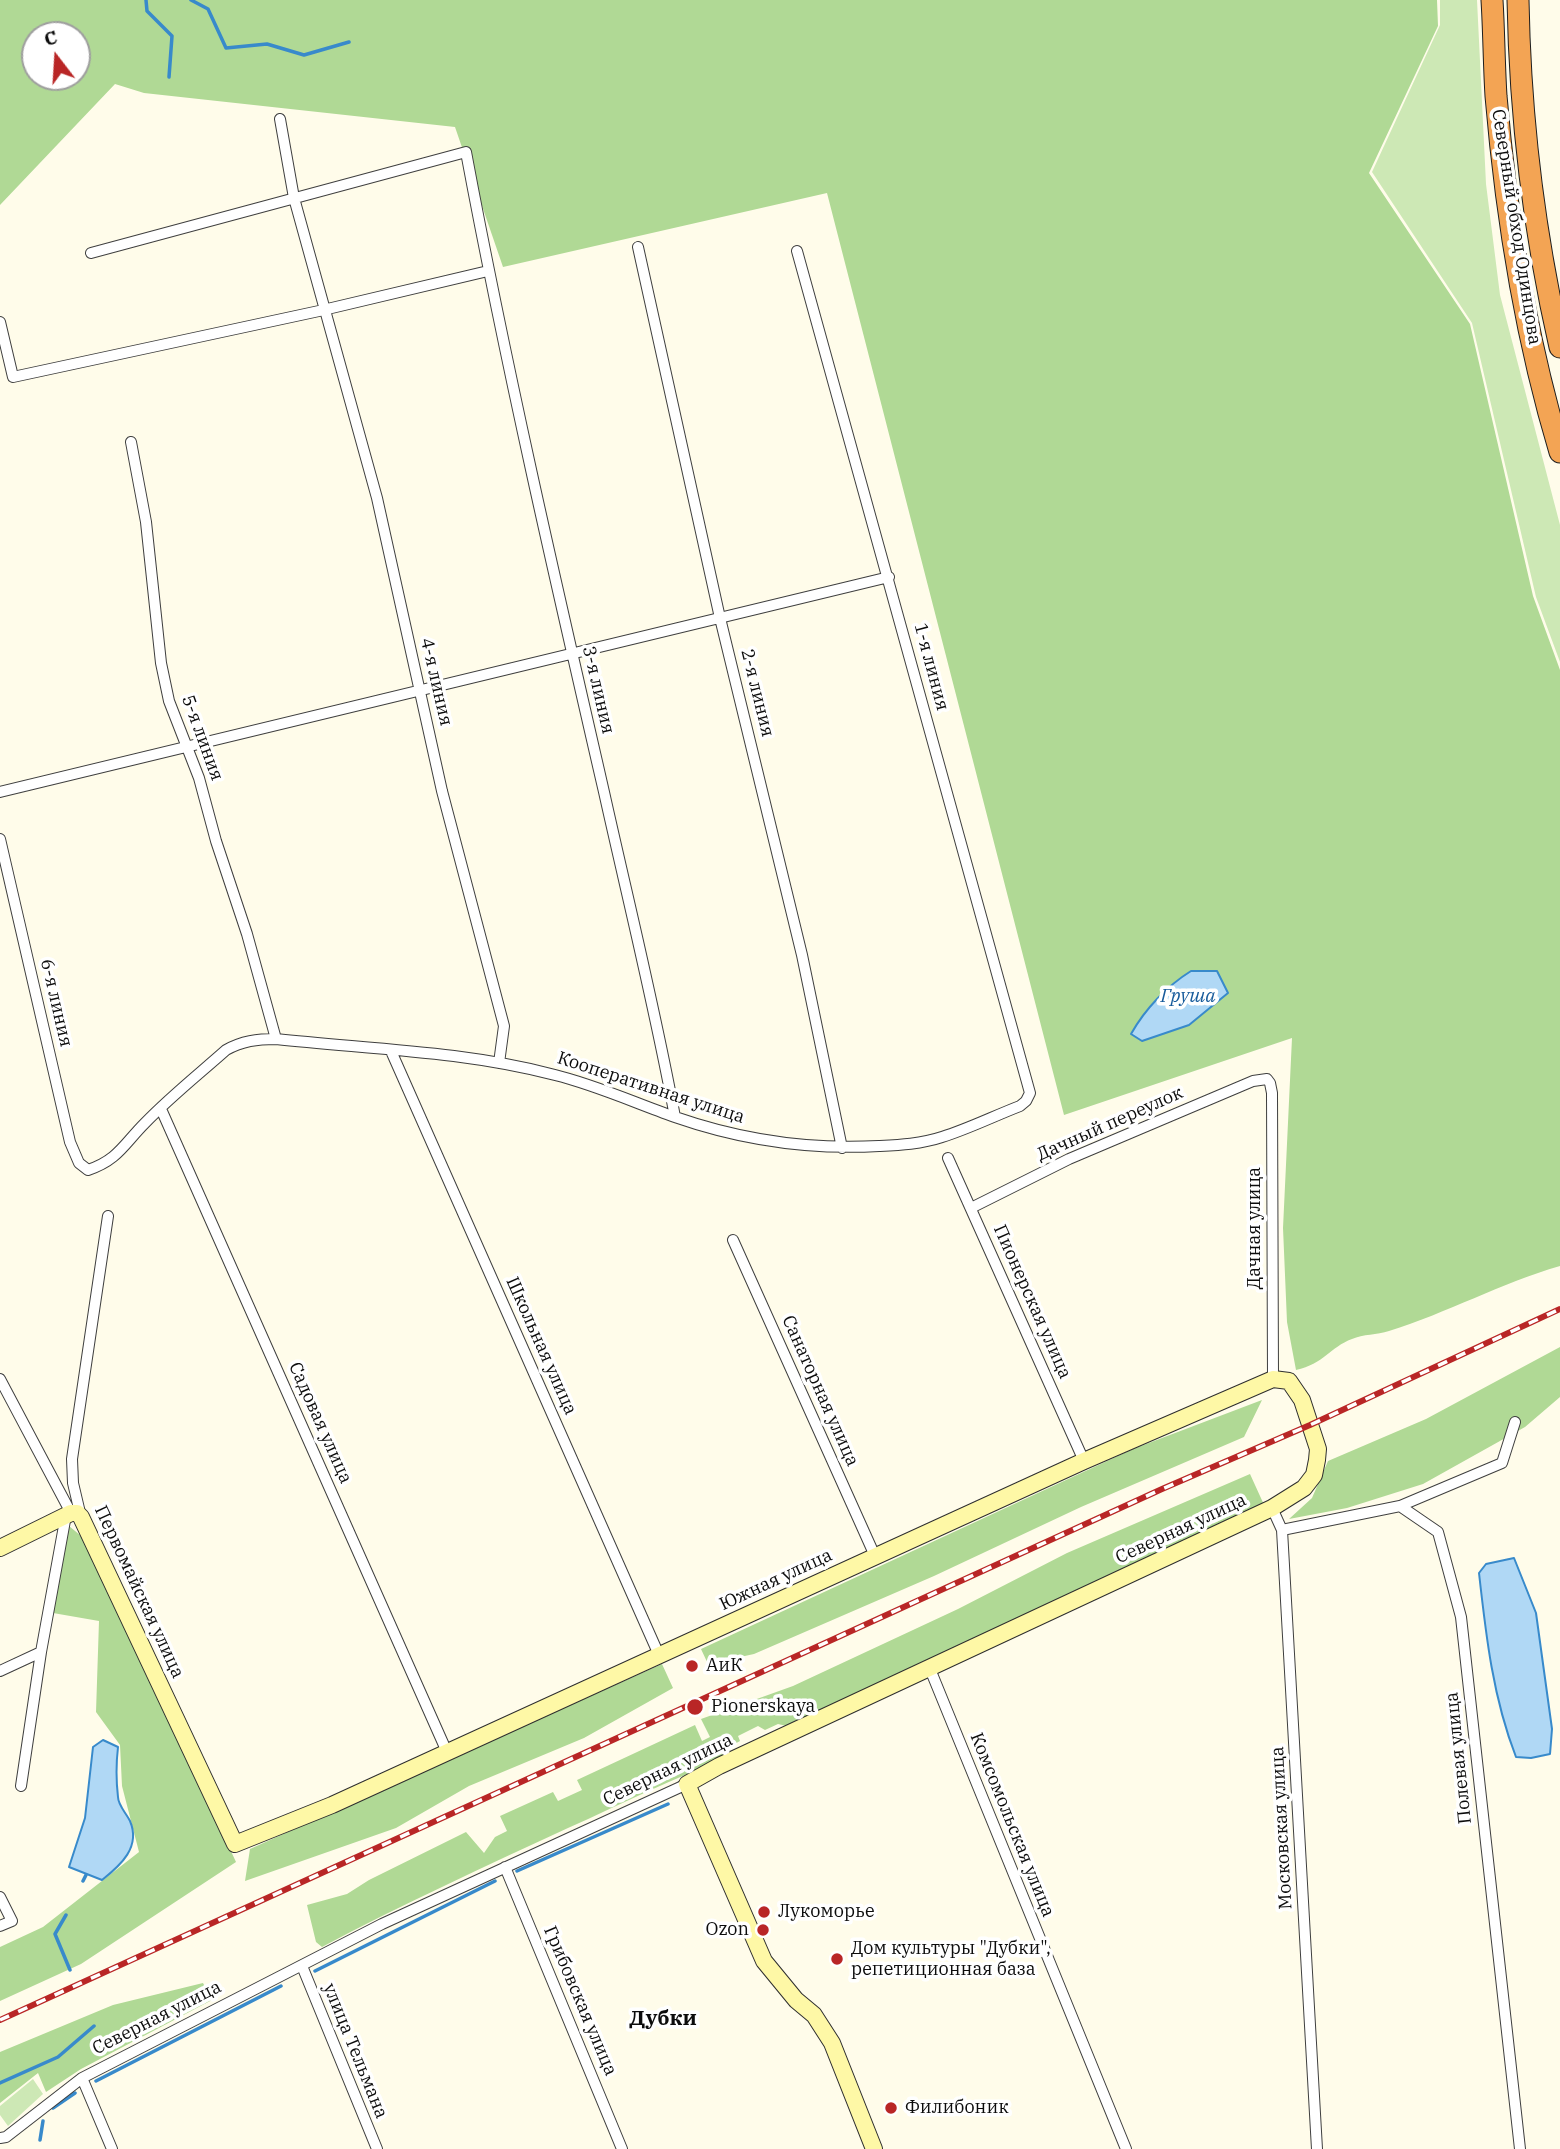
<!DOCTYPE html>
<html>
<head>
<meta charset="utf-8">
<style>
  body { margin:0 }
  #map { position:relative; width:1560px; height:2149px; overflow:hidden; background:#fffcea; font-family:"IBM Plex Serif",serif }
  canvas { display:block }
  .north { position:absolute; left:21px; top:21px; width:70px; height:70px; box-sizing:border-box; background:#fff; border:2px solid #9e9e9e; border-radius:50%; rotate:343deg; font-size:19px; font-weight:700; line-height:28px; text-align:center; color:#0c0c0c }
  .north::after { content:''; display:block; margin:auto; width:24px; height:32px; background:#b92626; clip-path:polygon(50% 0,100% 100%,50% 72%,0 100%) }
</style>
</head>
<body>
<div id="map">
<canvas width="1560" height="2149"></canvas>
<div class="north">С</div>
</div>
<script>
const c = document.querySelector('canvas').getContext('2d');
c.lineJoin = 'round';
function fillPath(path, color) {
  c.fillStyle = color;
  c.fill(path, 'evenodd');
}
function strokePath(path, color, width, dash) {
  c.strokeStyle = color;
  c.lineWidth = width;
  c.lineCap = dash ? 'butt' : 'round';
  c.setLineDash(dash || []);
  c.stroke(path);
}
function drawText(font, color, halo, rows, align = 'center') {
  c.font = font + ' "IBM Plex Serif",serif';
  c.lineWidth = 7;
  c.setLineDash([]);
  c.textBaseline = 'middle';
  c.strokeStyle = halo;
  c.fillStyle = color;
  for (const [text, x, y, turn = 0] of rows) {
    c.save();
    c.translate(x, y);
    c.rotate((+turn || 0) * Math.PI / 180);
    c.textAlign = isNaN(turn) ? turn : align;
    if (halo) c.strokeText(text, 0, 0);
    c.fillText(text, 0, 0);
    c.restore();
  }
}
const green = new Path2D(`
  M1440,0h37l9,184 14,111 60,230v137l-24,-65 -64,-274 -100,-151 68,-147z
  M33,2079l10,15 -35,32 -8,-11v-9z`);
const forest = new Path2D(`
  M0,0h1437l1,26 -69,147 101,151 63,272 27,74v596c-59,17 -113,47 -171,65 -12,4 -26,3 -37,8 -22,8 -28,25 -56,31l-9,-48 -4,-94 9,-190 -228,77 -237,-922 -324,74 -48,-140 -311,-34 -29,-9 -115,121zM35,35h42v42h-42z
  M1560,1347v50l-35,30 -102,57 -76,24 -58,11 23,-21 16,-37 98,-42z
  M1262,1400l-18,37 -163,70 -147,69 -180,78 -46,10 -7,-15 432,-200z
  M1250,1474l15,33 -474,220 -13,-3 -13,6 -7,-4 -20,10 2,5 -11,6 1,10c-55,20 -108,47 -162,71 -82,38 -165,76 -246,119l-6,-5 -9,-37 40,-11 22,-14 97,-48 18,21 11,-16 12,-6 -7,-15 53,-24 5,9 24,-11 -5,-10 118,-55 7,16 8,-4 -9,-18 92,-33 165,-77 109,-56z
  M69,1526l17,14 150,322 -155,102 -81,37v-54l43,-20 96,-75 -17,-66 -2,-41 -24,-33 3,-91 -46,-8z
  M662,1664l11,24 -89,50 -115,48 -73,42 -151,53 5,-32z
  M203,1983l9,17 -131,69 -35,23 -8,-19 -38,30v-51l113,-47z`);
const water = new Path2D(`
  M1191,971h26l11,22 -39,32 -47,16 -11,-7c14,-25 36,-48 60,-63z
  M1514,1558l22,55 16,116 -2,25 -19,4 -15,-1c-23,-59 -30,-121 -37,-184l7,-9z
  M103,1740l15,7c-2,17 -2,33 0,50 0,8 8,16 12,24 11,26 -9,44 -28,59l-33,-13 16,-49 8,-71z`);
const stream = new Path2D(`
  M146,0l1,11 25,25 -3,41
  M191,0l17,9 18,39 41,-4 37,11 45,-13
  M517,1871l151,-67
  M83,1881l3,-6
  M66,1915l-11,19 15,36
  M315,1971l180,-90
  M96,2081l185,-95
  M0,2083l58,-26 36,-31
  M53,2108l22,-15
  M40,2140l3,-19`);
const street = new Path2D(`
  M280,119l14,79 83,300 65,293 62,235 -5,37
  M638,247l82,371 82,337 40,193
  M91,253l375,-101c40,214 89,427 138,640 24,108 51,216 71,325
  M0,322l13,55 306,-66 169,-40
  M131,442l15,80 15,141 8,38 30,77 17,63 31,93 29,105
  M0,792l889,-215
  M0,839l70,303 9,21 9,7c30,-10 36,-26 57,-47 25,-26 54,-49 81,-73 16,-9 31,-11 50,-11 92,10 188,12 279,36 41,10 80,28 120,42 66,23 133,33 204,29 20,-1 42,-2 63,-9 26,-8 52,-21 78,-31l6,-5 4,-8 -233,-842
  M391,1051l268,604
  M161,1109l286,643
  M948,1158l136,303
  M971,1208l98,-49 184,-78 14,-2 3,4 2,10 1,286
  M733,1240l142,316
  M0,1379l71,134
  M1400,1506l102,-43 13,-41
  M1272,1508l10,22 35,619
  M81,1517l-8,-34 -1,-24 36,-243
  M1282,1530l118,-24 38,26 23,85 59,532
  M930,1669l196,480
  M0,1671l41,-19
  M21,1786l20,-134 25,-137
  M505,1867l117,282
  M0,1897l12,24 -12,5
  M302,1966l75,183
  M82,2078l30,71
  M0,2138l6,-1 76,-59 300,-154 305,-140`);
const secondary = new Path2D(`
  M0,1548l71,-35h6l4,4 154,327 97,-39 752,-344 189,-82 16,2 13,19 16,49 -1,11 -3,15 -10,13 -32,20 -553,258 -32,18 77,177 32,39 18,15 18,28 42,106`);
const highway = new Path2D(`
  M1492,0c2,32 2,64 4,96 10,118 30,243 64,356
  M1518,0c2,116 16,233 42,347`);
const rail = new Path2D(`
  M0,2020l1162,-531 148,-64 250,-116`);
const markers = [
  [692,1666,7,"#b92626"],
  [695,1707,9,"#b92626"],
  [764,1912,7,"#b92626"],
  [763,1930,7,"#b92626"],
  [837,1959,7,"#b92626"],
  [891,2108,7,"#b92626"]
];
const streetNames = [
  ["Северный обход Одинцова",1516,227,81],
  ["1-я линия",931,667,75],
  ["4-я линия",436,682,77],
  ["3-я линия",598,690,77],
  ["2-я линия",757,693,76],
  ["5-я линия",202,738,70],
  ["6-я линия",56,1003,77],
  ["Кооперативная улица",651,1088,18],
  ["Дачный переулок",1110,1124,-24],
  ["Дачная улица",1255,1228,-90],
  ["Пионерская улица",1032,1302,66],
  ["Школьная улица",541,1346,66],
  ["Санаторная улица",820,1391,66],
  ["Садовая улица",320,1423,66],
  ["Северная улица",1181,1529,-25],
  ["Южная улица",776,1580,-25],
  ["Первомайская улица",139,1592,65],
  ["Полевая улица",1459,1758,-96],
  ["Северная улица",668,1770,-26],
  ["Комсомольская улица",1012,1825,68],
  ["Московская улица",1282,1828,-93],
  ["Грибовская улица",580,2001,67],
  ["Северная улица",157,2018,-27],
  ["улица Тельмана",355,2051,68]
];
const poiNames = [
  ["АиК",706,1666],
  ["Pionerskaya",711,1707],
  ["Лукоморье",778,1912],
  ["Ozon",749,1930,"right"],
  ["Дом культуры \"Дубки\",",851,1949],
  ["репетиционная база",851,1970],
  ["Филибоник",905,2108]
];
const waterNames = [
  ["Груша",1188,997]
];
const quarterNames = [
  ["Дубки",663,2019]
];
fillPath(green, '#cde8b5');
fillPath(forest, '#b0d995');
fillPath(water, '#b0d8f5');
strokePath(water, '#388acb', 2);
strokePath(stream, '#388acb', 3.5);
strokePath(street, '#3f3f3f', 12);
strokePath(secondary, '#2e2e2e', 18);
strokePath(highway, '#1d1d1d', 23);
strokePath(street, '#fff', 10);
strokePath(secondary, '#fef8a6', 16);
strokePath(highway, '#f3a454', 21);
strokePath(rail, '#b92626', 6);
strokePath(rail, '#fff', 3.5, [10]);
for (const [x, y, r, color] of markers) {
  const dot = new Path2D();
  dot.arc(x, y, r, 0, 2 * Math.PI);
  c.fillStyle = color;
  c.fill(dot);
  strokePath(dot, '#fff', 2.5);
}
drawText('18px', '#0c0c0c', '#fff', streetNames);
drawText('18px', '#0c0c0c', '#fff', poiNames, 'left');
drawText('italic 19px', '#175b9b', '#fff', waterNames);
drawText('bold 21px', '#0c0c0c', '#fff', quarterNames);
</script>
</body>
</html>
